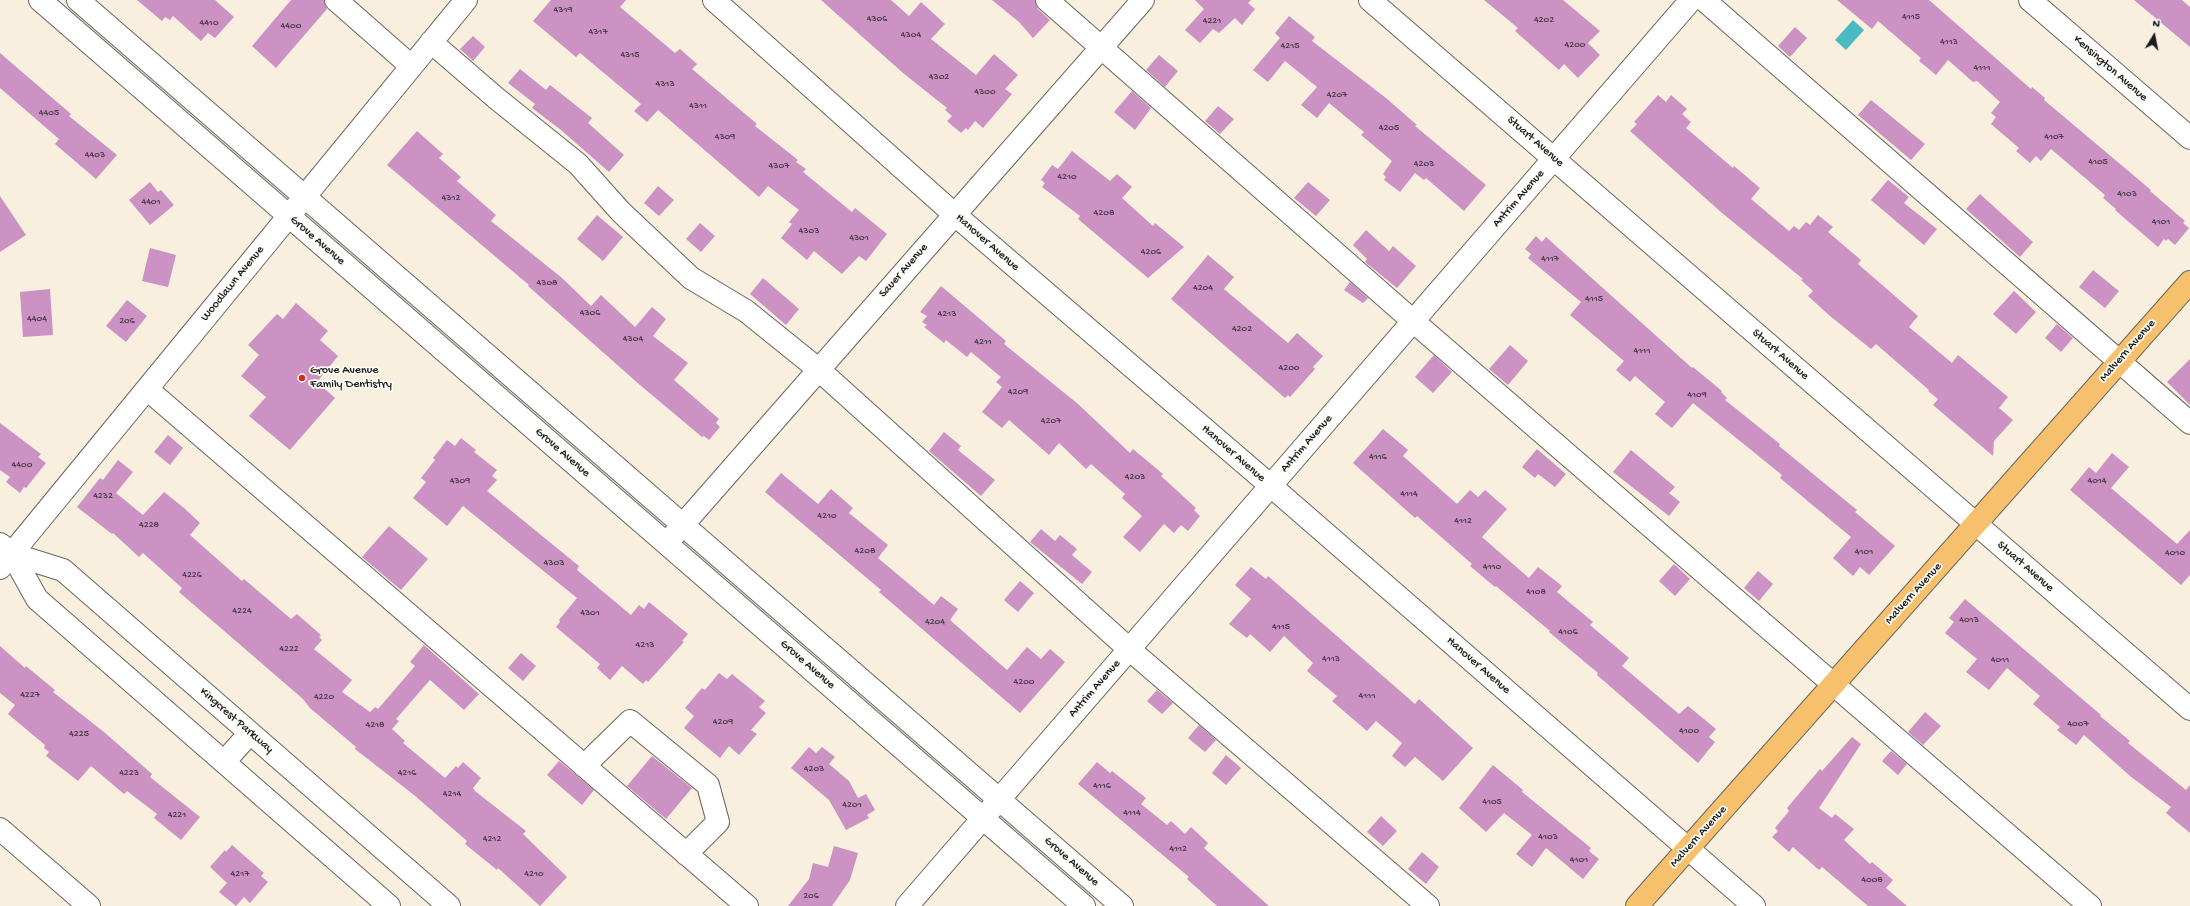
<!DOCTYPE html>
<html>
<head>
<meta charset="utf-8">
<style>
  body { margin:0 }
  #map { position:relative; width:2190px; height:906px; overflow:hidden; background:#f8efde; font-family:"Gochi Hand",sans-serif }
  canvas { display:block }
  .north { position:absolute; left:2134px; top:16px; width:40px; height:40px; -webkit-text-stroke:3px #fdfcf7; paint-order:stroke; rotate:10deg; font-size:11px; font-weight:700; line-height:16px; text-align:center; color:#1c1c1c }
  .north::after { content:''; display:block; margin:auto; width:14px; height:18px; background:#1c1c1c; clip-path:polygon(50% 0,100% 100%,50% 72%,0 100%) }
</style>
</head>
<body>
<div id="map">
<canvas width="2190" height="906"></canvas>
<div class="north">N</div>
</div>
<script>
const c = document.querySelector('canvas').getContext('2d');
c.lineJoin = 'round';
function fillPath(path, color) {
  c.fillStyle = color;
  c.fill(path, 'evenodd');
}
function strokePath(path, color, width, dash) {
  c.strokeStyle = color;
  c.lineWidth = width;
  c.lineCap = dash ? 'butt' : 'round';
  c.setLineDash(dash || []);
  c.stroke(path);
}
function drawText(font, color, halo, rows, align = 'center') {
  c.font = font + ' "Gochi Hand",sans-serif';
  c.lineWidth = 3.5;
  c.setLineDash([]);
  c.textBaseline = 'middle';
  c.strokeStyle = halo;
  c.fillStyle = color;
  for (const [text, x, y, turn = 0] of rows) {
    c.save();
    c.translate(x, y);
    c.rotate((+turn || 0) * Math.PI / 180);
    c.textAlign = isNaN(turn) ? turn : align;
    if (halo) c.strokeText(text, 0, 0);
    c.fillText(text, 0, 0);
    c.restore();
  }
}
const water = new Path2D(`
  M1853,20l11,10 -18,20 -11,-10z`);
const building = new Path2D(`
  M137,0h78l19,17 -19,21 -7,-5 -7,8 -28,-25 -3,4 -5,-3 -3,4z
  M291,0h33l3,9 -51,59 -24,-22z
  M551,0h75l-6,7 55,46 5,-4 17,15 -5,5 65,55 -2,2 43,34 -2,2 10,7 -3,3 49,40 3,-4 32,26 -21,27 -7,-5 -17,18 -28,-23 -7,9 -26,-22 11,-14 -3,-2 10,-12 -31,-24 -9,11 -101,-87 -11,12 -13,-11 7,-7 -61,-51 -4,4 -43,-36z
  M821,0h70l18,16 12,-14 24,22 -14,15 45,36 18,-21 24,21 -13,14 7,5 -29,34 -8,-7 -7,9 -2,-2 -5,5 -14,-12 5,-5 -7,-6 2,-2 -44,-35z
  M992,0h43l3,9 12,11 -17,18 -14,-16z
  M1195,0h56l-3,3 7,6 -13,16 -7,-7 -16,15 -6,-4 -13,14 -15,-13 19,-21z
  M1484,0h79l37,31 -12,12 12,12 -22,23 -14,-14 -5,6 -44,-39 3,-3z
  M1837,0h92l102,89 1,-2 13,11 -1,2 107,90 -1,1 35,30 -2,2 6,5 -14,17 -7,-6 -2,2 -2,-2 -6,8 -43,-37 1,-1 -13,-11 2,-3 -54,-46 -10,12 -5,-5 -6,7 -14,-12 3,-3 -28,-24 5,-7 -5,-4 9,-11 -23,-21 -4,1 -25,-22 -12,15 -17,-14 2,-3 -43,-37 -6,8z
  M2134,0h48l8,7v40z
  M1289,16l26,21 -3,4 74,57 31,27 -2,1 71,59 -22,26 -38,-33 -2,2 -9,-7 -15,19 -16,-12 2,-3 -3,-3 9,-13 -31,-26 3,-3 -35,-29 -12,15 -16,-13 16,-18 -32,-26 -17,21 -15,-12 27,-32 -5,-5z
  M1795,27l12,11 -17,19 -12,-11z
  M473,36l12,11 -12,14 -13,-12z
  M0,53l71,61 -2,2 48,39 -21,24 -41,-35 4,-5 -59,-51z
  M1159,55l19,16 -13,16 -19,-17z
  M520,69l26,21 4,-5 42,33 -4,5 36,32 -15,17 -48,-42 -29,-22 3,-4 -27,-21z
  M1132,91l19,17 -16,22 -21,-18z
  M1658,95l8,7 5,-7 16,14 -5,5 9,8 -5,6 47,40 1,-2 26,22 -9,11 38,32 5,-5 5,4 7,-8 4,3 8,-10 15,12 -5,5 33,28 -3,4 60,52 -9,11 43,36 6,-8 50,42 -9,11 14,12 -19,21 -1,15 -60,-51 5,-6 -10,-8 1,-1 -53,-46 -5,5 -41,-33 -22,-20 5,-5 -12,-11 2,-1 -81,-66 -92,-82 7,-7 -3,-2z
  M1871,100l54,44 -14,16 -53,-45z
  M1218,106l16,13 -14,15 -15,-13z
  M417,131l26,23 -4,4 22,19 -4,4 39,34 -5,6 71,57 29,28 10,-11 34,32 17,-20 14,12 -13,17 35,27 -14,17 45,39 -3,4 4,4 -11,13 -5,-4 -2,1 -62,-52 -112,-99 1,-1 -142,-120z
  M1072,151l38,30 7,-7 15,13 -10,11 31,28 2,-3 29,24 -36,31 -70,-59 2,-3 -38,-29 3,-4 -4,-3 11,-15 6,4z
  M1888,180l21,17 -5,6 33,26 -13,16 -53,-45z
  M150,182l8,10 3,-2 13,15 -24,20 -21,-25z
  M1308,182l22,18 -14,16 -22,-18z
  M658,186l16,14 -15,16 -15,-13z
  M1980,194l53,48 -13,15 -54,-48z
  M0,196l26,39 -26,17z
  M597,215l26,22 -20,24 -26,-22z
  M700,223l15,13 -14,16 -15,-13z
  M1366,230l23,21 4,-5 23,20 -19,22 -32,-26 2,-3 -14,-14z
  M1536,236l6,6 4,-5 146,131 1,-1 29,24 -1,1 6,6 -2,2 55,44 -1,2 78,64 -2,2 40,34 -26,29 -9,-8 -7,9 -20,-18 18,-21 -71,-59 2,-3 -89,-72 -21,25 -17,-14 10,-12 -30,-26 -5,6 -14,-12 8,-9 -54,-46 11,-13 -53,-44 3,-4 -6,-5z
  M150,248l26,7 -8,32 -26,-6z
  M1208,255l26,22 -10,12 64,54 9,-10 26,23 -10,11 2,2 -25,28 -2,-2 -3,3 -114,-99z
  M2093,270l26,21 -14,17 -26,-21z
  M763,278l36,31 -13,16 -36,-31z
  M1350,282l18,16 -5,5 -19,-13z
  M941,286l65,55 -2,3 74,60 52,49 3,-4 30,25 -2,2 35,32 -2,2 6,6 -12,15 -7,-6 -7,8 -10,-9 -24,28 -17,-15 19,-21 -20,-18 3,-4 -34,-30 -5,5 -27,-26 -10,12 -40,-35 -7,8 -20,-16 20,-25 -6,-5 5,-5 -30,-25 -4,5 -21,-17 -2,3 -20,-16 3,-2 -5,-3 5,-6 -7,-4z
  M50,289l3,46 -30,2 -3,-45z
  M2014,291l22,21 -20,22 -23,-20z
  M127,300l20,16 -21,26 -20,-16z
  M296,303l32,28 -8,9 18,16 -21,26 18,16 -45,52 -41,-34 17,-19 -25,-21 18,-21 -11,-10 29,-31 6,5z
  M2057,324l16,14 -12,14 -16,-14z
  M1510,345l18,16 -20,24 -19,-16z
  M1434,355l18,17 -19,21 -18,-16z
  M2190,359v46l-23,-23z
  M0,423l41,31 -3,3 8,6 -20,25 -2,-1 -4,6 -14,-11 4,-5 -10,-7z
  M1383,429l25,21 -5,6 54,48 13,-14 8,7 7,-7 22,19 -25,28 47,41 9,-11 24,19 -5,6 36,30 -3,3 39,33 -7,8 57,48 9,-8 28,23 -7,8 6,5 -17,21 -101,-88 1,-2 -49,-41 1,-1 -54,-45 -1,1 -25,-21 2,-2 -55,-48 -2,2 -62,-55z
  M944,432l17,14 -3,4 37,30 -14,16 -52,-45z
  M168,435l15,13 -13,17 -16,-13z
  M461,438l15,12 -2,2 23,18 -5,6 5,4 -10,11 92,75 -2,4 54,45 8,-10 5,4 5,-7 39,32 -6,7 2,1 -36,40 -2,-2 -3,4 -21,-18 -12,14 -13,-12 3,-4 -44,-37 4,-5 -1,-2 18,-22 -114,-92 -16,20 -34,-28 13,-16 -5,-4 14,-18 -2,-2 14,-18 8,6z
  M1537,449l29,25 -11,13 -17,-13 -3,4 -13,-11z
  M1631,450l44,37 -6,6 11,9 -11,14 -56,-44z
  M2112,453l17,14 -18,21 66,56 13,-14v45l-9,10 -111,-95 19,-23 7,6z
  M118,460l15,12 -17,21 27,22 21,-23 20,16 16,15 -10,12 52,46 2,-2 47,40 6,-5 24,21 -2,2 3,3 -8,9 38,31 -10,12 28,20 5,-5 3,2 37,-43 -5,-4 14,-17 55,49 -15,16 -34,-30 -34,39 3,2 -7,8 13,12 -2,2 42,35 11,-12 2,2 5,-6 18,16 -8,10 2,3 51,40 -3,3 44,43 -27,29 -42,-38 -1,2 -32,-26 2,-3 -53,-46 -59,-46 1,-2 -46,-39 -7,-9 -124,-107 3,-4 -39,-35 -4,4 -26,-24 -1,1 -35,-27 23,-29 3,2z
  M781,473l37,31 13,-15 22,19 -4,5 39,32 -10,13 56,47 7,-9 17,13 -8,11 57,50 20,-23 14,12 9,-10 15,13 -45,51 -141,-121 2,-2 -116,-98z
  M389,526l39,33 -27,31 -39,-33z
  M1041,529l14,12 5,-6 17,14 -5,6 20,17 -10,12 -52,-42z
  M1674,564l16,15 -15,17 -16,-15z
  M1251,567l15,12 2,-3 147,128 4,-5 54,49 -30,33 -28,-24 -10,10 -13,-11 10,-13 -26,-22 -9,10 -35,-30 5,-5 -30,-25 6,-8 -29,-27 -14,16 -20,-18 -3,4 -18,-14 22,-25 -16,-14z
  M1758,571l15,13 -14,17 -15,-13z
  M1020,581l14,12 -16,19 -14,-12z
  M1965,599l136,116 -1,1 30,25 -2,2 58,47 4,-5v48l-24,-20 5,-6 -41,-31 -46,-41 -8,10 -19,-15 3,-3 -27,-23 7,-8 -33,-28 -18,22 -23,-18 11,-13 -32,-26 9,-11 -5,-4z
  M0,646l25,22 1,-2 29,24 -2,2 51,40 48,42 -2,3 50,40 -19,23 -27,-22 3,-4 -30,-23 -3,3 -33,-28 -13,15 -32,-25 3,-4 -5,-4 1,-3 -37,-31 7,-9 -15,-12z
  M521,653l15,13 -13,15 -15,-13z
  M719,673l8,6 5,-5 33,27 -6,6 7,6 -15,17 6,4 -18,21 -10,-9 -9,12 -36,-30 10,-12 -9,-8 17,-20 3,2z
  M1157,690l16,13 -11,11 -15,-13z
  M1925,712l16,14 -18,19 -15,-13z
  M1199,725l17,15 -11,12 -17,-14z
  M1852,737l9,7 -42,64 13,10 3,-4 19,15 -10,11 26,24 2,-2 21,18 -7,8 21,18h-39l-46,-39 -3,3 -26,-23 -4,5 -17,-15 6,-6 -3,-3 14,-17 -2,-3 33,-39 2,2z
  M809,747l7,6 6,-6 13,10 -6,7 20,17 9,17 8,-4 9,16 -8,5 2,3 -23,12 -17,-30 -38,-32z
  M1891,751l16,13 -9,11 -16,-14z
  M1226,755l15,13 -15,17 -14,-12z
  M652,756l40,32 -26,31 -39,-33z
  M559,761l35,29 -12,15 -35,-30z
  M1097,762l13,11 2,-2 34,27 -5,6 26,21 4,-4 14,13 6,-7 17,16 -4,5 65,58h-52l-30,-27 2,-2 -111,-93z
  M1493,765l30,25 -1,2 69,56 -2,3 10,8 -16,20 -37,-31 -14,19 -16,-13 16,-19 -28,-22 -18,19 -27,-24z
  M1381,816l16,15 -14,15 -16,-14z
  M232,845l32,28 -3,3 7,6 -18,21 -6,-6 -8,9 -17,-14 8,-9 -17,-16 15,-17 1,2z
  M834,846l24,7 -8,27 -18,26h-44l21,-27 4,-16 15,4z
  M1422,852l17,15 -13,17 -18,-15z`);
const minor = new Path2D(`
  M40,0l1044,906
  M78,0l1044,906
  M336,0l75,66
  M714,0l240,214 317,272 483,420
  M1047,0l366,321 677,585
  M1370,0l820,709
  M1704,0l486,423
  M2030,0l160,138
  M431,42l65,56 82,66 43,48 70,66 55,33 72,58 311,280 299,257
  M147,389l600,517
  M673,536l470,-536
  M0,544l12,10 25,45 352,307
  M12,554l51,16 386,336
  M0,568l466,-568
  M224,762l26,-29
  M584,766l46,-45 78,64 10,37 -32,32
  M0,829l89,77
  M907,906l784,-906`);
const major = new Path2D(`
  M1637,906l553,-624`);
const markers = [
  [302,378,4,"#c8321e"]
];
const numberNames = [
  ["4319",563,10],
  ["4115",1911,17],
  ["4306",877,19],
  ["4202",1544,20],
  ["4221",1212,21],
  ["4410",209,23],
  ["4400",291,26],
  ["4317",598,32],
  ["4304",911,35],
  ["4113",1949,42],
  ["4200",1575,45],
  ["4215",1290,46],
  ["4315",630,55],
  ["4111",1982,68],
  ["4302",939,77],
  ["4313",665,84],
  ["4300",985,92],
  ["4207",1337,95],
  ["4311",698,106],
  ["4405",49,113],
  ["4205",1389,128],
  ["4309",725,137],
  ["4107",2054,137],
  ["4403",95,155],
  ["4105",2098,162],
  ["4203",1424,164],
  ["4307",779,166],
  ["4210",1067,177],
  ["4103",2127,194],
  ["4312",451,198],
  ["4401",151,202],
  ["4208",1104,213],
  ["4101",2161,222],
  ["4303",809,231],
  ["4301",859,238],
  ["4206",1151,252],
  ["4117",1550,259],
  ["4308",547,283],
  ["4204",1203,288],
  ["4115",1594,299],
  ["4306",590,313],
  ["4213",947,314],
  ["4404",37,319],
  ["206",127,321],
  ["4202",1242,329],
  ["4304",633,339],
  ["4211",983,342],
  ["4111",1642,351],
  ["4200",1289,368],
  ["4209",1018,392],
  ["4109",1697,395],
  ["4207",1051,421],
  ["4116",1378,457],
  ["4400",22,465],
  ["4203",1135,477],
  ["4309",460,481],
  ["4014",2097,481],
  ["4114",1409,494],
  ["4232",103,496],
  ["4210",827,516],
  ["4112",1463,521],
  ["4228",149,525],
  ["4208",865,551],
  ["4101",1864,552],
  ["4010",2175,553],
  ["4303",554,563],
  ["4110",1492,567],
  ["4226",192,575],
  ["4108",1536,592],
  ["4224",242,611],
  ["4301",590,613],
  ["4013",1969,620],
  ["4204",935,622],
  ["4115",1281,627],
  ["4106",1568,632],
  ["4213",645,645],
  ["4222",289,649],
  ["4113",1331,659],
  ["4011",2000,660],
  ["4200",1024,682],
  ["4227",30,695],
  ["4111",1367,696],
  ["4220",324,697],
  ["4209",723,722],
  ["4007",2078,724],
  ["4218",375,725],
  ["4100",1689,731],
  ["4225",79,734],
  ["4203",814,769],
  ["4223",129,773],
  ["4216",407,773],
  ["4116",1102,786],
  ["4214",452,794],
  ["4105",1492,802],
  ["4201",852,805],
  ["4114",1132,813],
  ["4221",177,815],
  ["4103",1548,837],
  ["4212",492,839],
  ["4112",1178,849],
  ["4101",1579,860],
  ["4217",240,874],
  ["4210",534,874],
  ["4008",1872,880],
  ["206",811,896]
];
const streetNames = [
  ["Kensington Avenue",2110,69,41],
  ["Stuart Avenue",1535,142,41],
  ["Antrim Avenue",1519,199,-49],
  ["Grove Avenue",317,241,41],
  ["Hanover Avenue",987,243,41],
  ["Sauer Avenue",904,271,-49],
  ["Woodlawn Avenue",233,284,-51],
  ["Malvern Avenue",2128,351,-49],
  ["Stuart Avenue",1780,355,41],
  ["Antrim Avenue",1307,444,-49],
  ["Grove Avenue",562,453,41],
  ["Hanover Avenue",1233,454,41],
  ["Stuart Avenue",2025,567,41],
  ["Malvern Avenue",1914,594,-48],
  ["Grove Avenue",807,665,41],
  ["Hanover Avenue",1478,666,41],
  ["Antrim Avenue",1095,689,-49],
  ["Kingcrest Parkway",236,721,41],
  ["Malvern Avenue",1699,837,-48],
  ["Grove Avenue",1071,862,41]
];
const poiNames = [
  ["Grove Avenue",310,371],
  ["Family Dentistry",310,385]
];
fillPath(water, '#4cbac3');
fillPath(building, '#cc92c4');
strokePath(minor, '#696660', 24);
strokePath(major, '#696660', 24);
strokePath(minor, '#fff', 22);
strokePath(major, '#f7c06c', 22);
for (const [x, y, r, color] of markers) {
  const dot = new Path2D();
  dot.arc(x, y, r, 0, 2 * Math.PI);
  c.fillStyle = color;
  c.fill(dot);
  strokePath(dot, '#fdfcf7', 1.5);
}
drawText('10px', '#483a46', null, numberNames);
drawText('12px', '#1c1c1c', '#fdfcf7', streetNames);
drawText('12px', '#1c1c1c', '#fdfcf7', poiNames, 'left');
</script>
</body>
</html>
